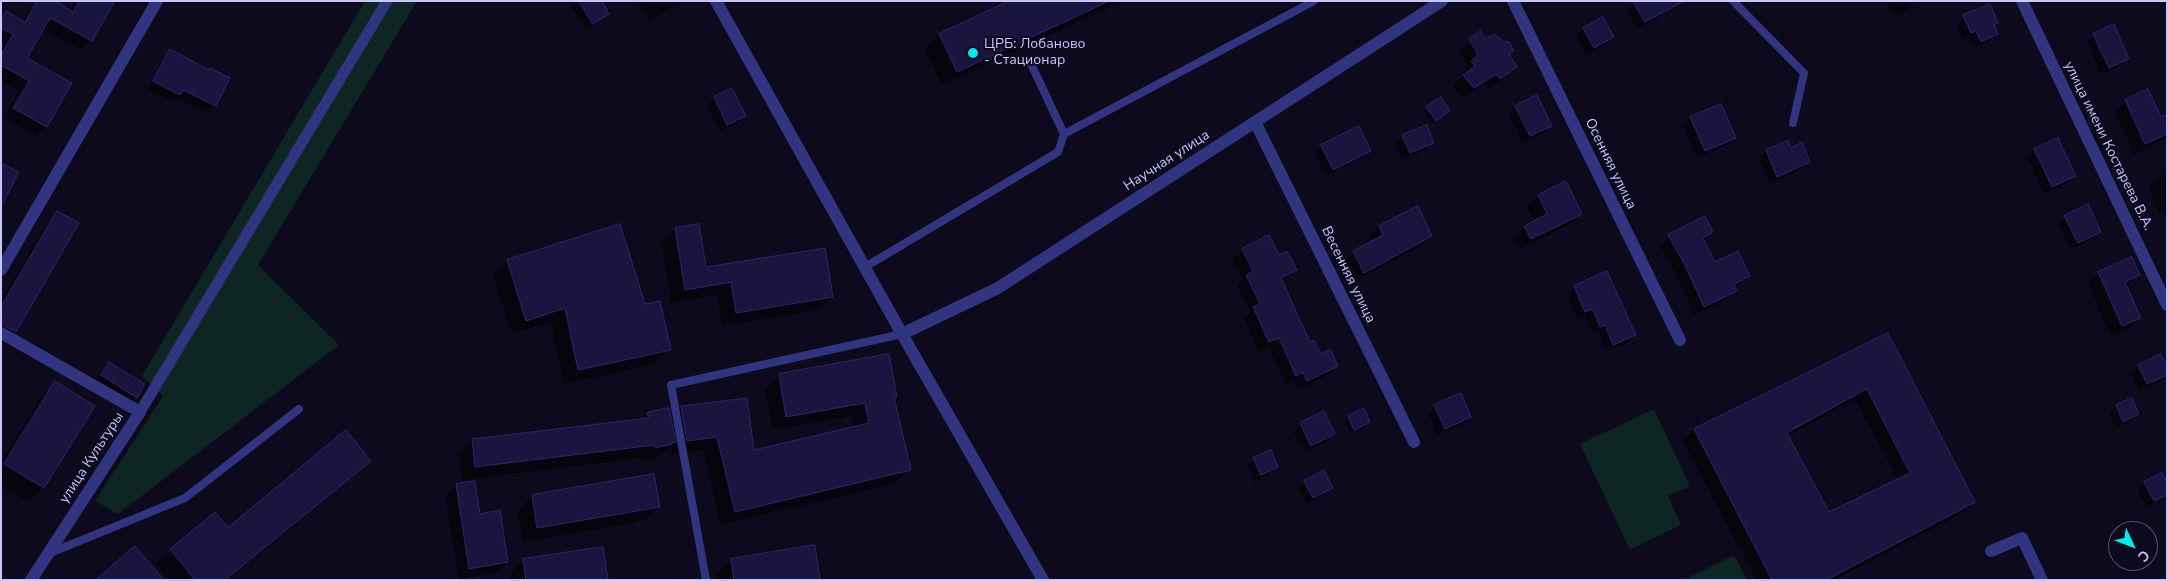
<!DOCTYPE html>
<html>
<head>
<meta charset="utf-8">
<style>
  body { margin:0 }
  #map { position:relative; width:2168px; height:581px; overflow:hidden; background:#0c0a1c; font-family:"Nunito Sans",sans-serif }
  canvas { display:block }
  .frame { position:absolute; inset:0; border:2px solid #c8c5ff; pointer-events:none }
  .north { position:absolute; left:2108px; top:521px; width:50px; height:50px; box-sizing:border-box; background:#0c0a1c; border:1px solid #575577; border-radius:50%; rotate:133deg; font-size:14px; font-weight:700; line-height:20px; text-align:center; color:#c8c5ff }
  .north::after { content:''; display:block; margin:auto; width:18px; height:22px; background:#00e8f0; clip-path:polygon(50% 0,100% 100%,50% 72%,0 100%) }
</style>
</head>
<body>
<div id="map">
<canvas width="2168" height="581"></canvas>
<div class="frame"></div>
<div class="north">С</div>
</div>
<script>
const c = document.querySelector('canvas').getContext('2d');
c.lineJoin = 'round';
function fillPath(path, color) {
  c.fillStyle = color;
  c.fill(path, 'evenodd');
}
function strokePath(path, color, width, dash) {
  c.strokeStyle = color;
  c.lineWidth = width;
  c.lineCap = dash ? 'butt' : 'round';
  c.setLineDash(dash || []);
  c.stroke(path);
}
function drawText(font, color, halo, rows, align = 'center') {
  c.font = font + ' "Nunito Sans",sans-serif';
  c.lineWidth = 4;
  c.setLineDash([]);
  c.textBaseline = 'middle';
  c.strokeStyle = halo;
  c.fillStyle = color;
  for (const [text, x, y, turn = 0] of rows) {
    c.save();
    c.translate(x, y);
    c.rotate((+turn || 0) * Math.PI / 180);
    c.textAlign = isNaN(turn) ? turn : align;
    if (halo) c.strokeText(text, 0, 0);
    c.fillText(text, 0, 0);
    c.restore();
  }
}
const green = new Path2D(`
  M365,1h52l-159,264 81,80 -221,169 -23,-13 68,-105 -21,-20z
  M1654,409l36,77 -22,10 13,29 -51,25 -50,-106z
  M1734,555l13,25h-63z`);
const shadow = new Path2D(`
  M36,1h17l17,10 6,-10h36l-21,39 -10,10 -39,-21 -17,29 21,68 -10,10 -32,-18 15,-27 -18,-10v-32l3,-4 -3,-2v-25l5,-5 16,9z
  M568,1h32l8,13 -8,7 -15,9z
  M638,1h45l-35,20z
  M1012,1h111l-181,84 -17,-36 15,-14z
  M1887,1h28l1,1 -8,8 -14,6z
  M1634,3l33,7 -8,7 -22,12 -10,-19z
  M1964,17l33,6 -4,3 4,8 -7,7 -16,7 -5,-11 -6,3 -6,-16z
  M1602,19l10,18 -7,7 -19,11 -10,-19 7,-7z
  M2094,35l33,24 -7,7 -19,8 -14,-32z
  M1470,40h15l23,15 7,12 -11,11 -16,11 -4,-5 -22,14 -9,-12 10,-10 -2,-2 7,-8 -9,-15z
  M171,50l38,21 19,8 -13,27 -7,7 -32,-15 -4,4 -25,-13 16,-31z
  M732,90l12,26 -7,7 -18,8 -12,-25 7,-8z
  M2126,101l34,18 7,-3v23l-33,16 -19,-43z
  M1516,107l35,18 -8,8 -21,10 -13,-29z
  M1427,108l18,6 -13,9 -8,-12z
  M1691,118l43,20 -7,7 -30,13 -14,-33z
  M1403,136l29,6 -7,8 -23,9 -7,-15z
  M2057,140l17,36 -7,7 -23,11 -17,-37 7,-7z
  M1787,143l3,6 19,13 -7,7 -32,14 -11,-24 7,-8z
  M1322,146l47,5 -7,7 -36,18 -12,-23z
  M2167,174v43l-3,-6 -5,2 -11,-25 11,-11z
  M1565,183l16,31 -12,11 -49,24 -6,-11 11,-11 10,-5 -8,-15 11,-11z
  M1417,208l14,28 -10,10 -68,36 -10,-20 10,-10 19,-9 -3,-6 10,-10z
  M57,212l-42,119 -11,12 -3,-2v-40l45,-78z
  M2065,217l35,14 -8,8 -21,11 -13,-26z
  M698,226l7,43 127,28 -13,13 -97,16 -5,-31 -46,8 -9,-60 13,-13z
  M1712,232l-9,9 12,22 33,13 -14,11 2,4 -10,9 -32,15 -19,-43 -15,-26 9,-10z
  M1243,250l36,7 17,13 -15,12 29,62 10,12 16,10 -10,10 -29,14 -4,-9 -7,4 -17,-38 -10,5 -15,-34 6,-6 -13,-26 6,-6 -10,-20z
  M508,261l161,89 -14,14 -91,20 -13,-62 -39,12 -19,-58z
  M1606,273l29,62 -8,8 -21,8 -8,-20 -5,2 -8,-18 -8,4 -10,-25 7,-7z
  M2099,273l40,1 -13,12 14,31 -11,11 -18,8 -23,-52z
  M1888,335l86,167 -11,11 -129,67h-6l135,-70v-3l-140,73h-67l-73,-139 11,-11zM1855,399l43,81 -70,34 -40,-78z
  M2160,355l7,20 -6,6 -22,10 -8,-18 7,-7z
  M110,364l26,33 -8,7 -33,-21z
  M779,375l116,22 -2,2 17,70 -14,14 -175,42 -18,-75 -30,4 -2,-9 -14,13 -15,3 -1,-3 -179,22 -3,-26 13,-14 170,-20 6,-6 22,5 11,-11 65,-9 7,53 101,-24 -3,-12 -78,14 -8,-41z
  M55,383l-12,104 -14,15 -28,-17v-23l40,-65z
  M1435,406l35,11 -7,7 -25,11 -10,-22z
  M2117,406l21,8 -8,7 -14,7 -7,-14z
  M1363,410l6,12 -19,10 -5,-12z
  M1324,413l10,20 -7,8 -23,11 -11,-20 8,-8z
  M1254,459l23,8 -8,7 -15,8 -7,-16z
  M369,460l-14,15 -128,105h-58l-13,-16 59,-51 13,16z
  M653,475l5,31 -14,15 -121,21 -5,-31 14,-15z
  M1305,482l27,5 -8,8 -18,9 -8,-15z
  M2145,483l22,3v9l-21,13 -8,-17z
  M456,485l23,30 28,47 -11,11 -37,6 -14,-83z
  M523,560l83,20h-95l-1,-6z
  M731,560l88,20h-101l-1,-6z`);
const building = new Path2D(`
  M37,1h19l17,11 6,-11h36l-23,40 -42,-23 -23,40 45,25 -25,44 -34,-19 16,-27 -28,-16v-10l12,-21 -12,-6v-8l5,-9 19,11z
  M579,1h23l7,13 -16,10z
  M1009,1h100l-152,71 -18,-38z
  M1633,1h51l-39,21z
  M1990,4l8,19 -4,2 4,9 -17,8 -5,-11 -5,2 -8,-18z
  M1603,17l11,20 -20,11 -11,-20z
  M2114,24l15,35 -20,9 -16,-34z
  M1481,31l4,8 9,-5 9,7 6,1 5,9 -5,3 8,13 -17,12 -4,-5 -22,14 -11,-13 12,-9 -4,-4 7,-8 -9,-15z
  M170,49l39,21 1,-2 20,10 -14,28 -33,-16 -3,5 -27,-14z
  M732,88l14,28 -19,9 -13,-28z
  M2148,89l13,28 6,-3v20l-22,10 -20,-44z
  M1537,95l15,31 -22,10 -15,-30z
  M1441,97l9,14 -14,10 -10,-14z
  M1721,104l15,34 -31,13 -15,-34z
  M1427,125l7,18 -24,10 -8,-18z
  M1359,126l12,25 -38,19 -12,-25z
  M2058,138l18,38 -24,11 -18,-38z
  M1788,141l3,7 11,-6 8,20 -33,15 -11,-27z
  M1,163l18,9 -18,35z
  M1566,181l16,33 -51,25 -7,-13 23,-12 -9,-19z
  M2088,204l13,28 -23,11 -14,-27z
  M1418,206l14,30 -68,37 -11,-22 30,-16 -4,-9z
  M57,211l22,12 -63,109 -15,-8v-17z
  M1705,216l8,16 -10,6 12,24 23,-11 12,25 -16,8 3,7 -33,16 -20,-44 -16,-28z
  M620,224l25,80 15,-3 11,49 -93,20 -13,-62 -39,13 -19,-61z
  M699,224l7,43 119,-19 8,49 -97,16 -5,-31 -46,8 -10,-62z
  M1269,235l10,20 8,-4 10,19 -16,8 29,64 4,-2 7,14 9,-5 8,17 -31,15 -4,-9 -7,4 -17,-38 -10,4 -16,-35 7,-4 -14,-28 7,-4 -11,-22z
  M2132,257l8,18 -15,7 16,36 -19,8 -24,-54z
  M1607,271l29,64 -23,10 -8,-20 -5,2 -7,-18 -8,3 -11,-26z
  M1888,333l87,169 -149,78h-54l-78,-151zM1867,389l43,84 -81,39 -42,-79z
  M889,354l8,43h-3l17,73 -176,42 -18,-75 -30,4 -6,-35 66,-8 7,52 115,-27 -4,-20 -79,14 -7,-43z
  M2161,354l6,13v8l-20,9 -9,-19z
  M109,362l36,22 -8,14 -36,-23z
  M55,381l40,25 -51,82 -40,-24z
  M1461,393l10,24 -26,12 -11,-24z
  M2132,398l7,16 -16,8 -7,-17z
  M666,408h3l7,34 -5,1 1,1 -17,4 -1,-3 -179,22 -3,-28 177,-21 -2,-5z
  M1364,408l6,14 -16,8 -6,-14z
  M1324,411l11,23 -24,12 -11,-23z
  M346,430l25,31 -146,119h-30l-25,-31 45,-37 13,15z
  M1271,450l7,17 -17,8 -8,-17z
  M1324,470l9,18 -20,10 -9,-17z
  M2162,473l5,10v12l-13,6 -10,-19z
  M654,474l6,33 -123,21 -5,-33z
  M475,481l5,33 20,-4 8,52 -39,7 -13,-85z
  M815,545l5,35h-86l-3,-21z
  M135,546l29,34h-68z
  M603,547l5,33h-82l-3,-21z`);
const service = new Path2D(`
  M1733,1l71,72 -11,50
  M1064,134l250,-133
  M865,267l193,-115 6,-18 -32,-68
  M50,553l135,-55 114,-89
  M706,580l-35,-195 231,-51`);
const pedestrian = new Path2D(`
  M140,412l247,-411`);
const minor = new Path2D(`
  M716,1l186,333 141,246
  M1513,1l167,339
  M2022,1l145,304
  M1255,122l159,320
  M1,270l156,-269
  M1,333l139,79 -109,168
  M902,334l96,-46 444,-287
  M1991,551l31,-13 20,42`);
const markers = [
  [973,53,6,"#00e8f0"]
];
const poiNames = [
  ["ЦРБ: Лобаново",984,45],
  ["- Стационар",984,61]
];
const streetNames = [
  ["улица имени Костарева В.А.",2108,146,64],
  ["Научная улица",1167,161,-33],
  ["Осенняя улица",1610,164,64],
  ["Весенняя улица",1348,275,64],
  ["улица Культуры",92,458,-57]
];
fillPath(green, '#0d2624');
fillPath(shadow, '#0007');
fillPath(building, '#1a153e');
strokePath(building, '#2e256c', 1);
strokePath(service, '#31347f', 8);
strokePath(pedestrian, '#31347f', 11);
strokePath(minor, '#31347f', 12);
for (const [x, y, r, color] of markers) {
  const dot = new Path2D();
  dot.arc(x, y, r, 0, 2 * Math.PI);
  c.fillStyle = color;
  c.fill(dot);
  strokePath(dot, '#0c0a1c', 2);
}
drawText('14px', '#c8c5ff', '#0c0a1c', poiNames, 'left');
drawText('14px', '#c8c5ff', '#0c0a1c', streetNames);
</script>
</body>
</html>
